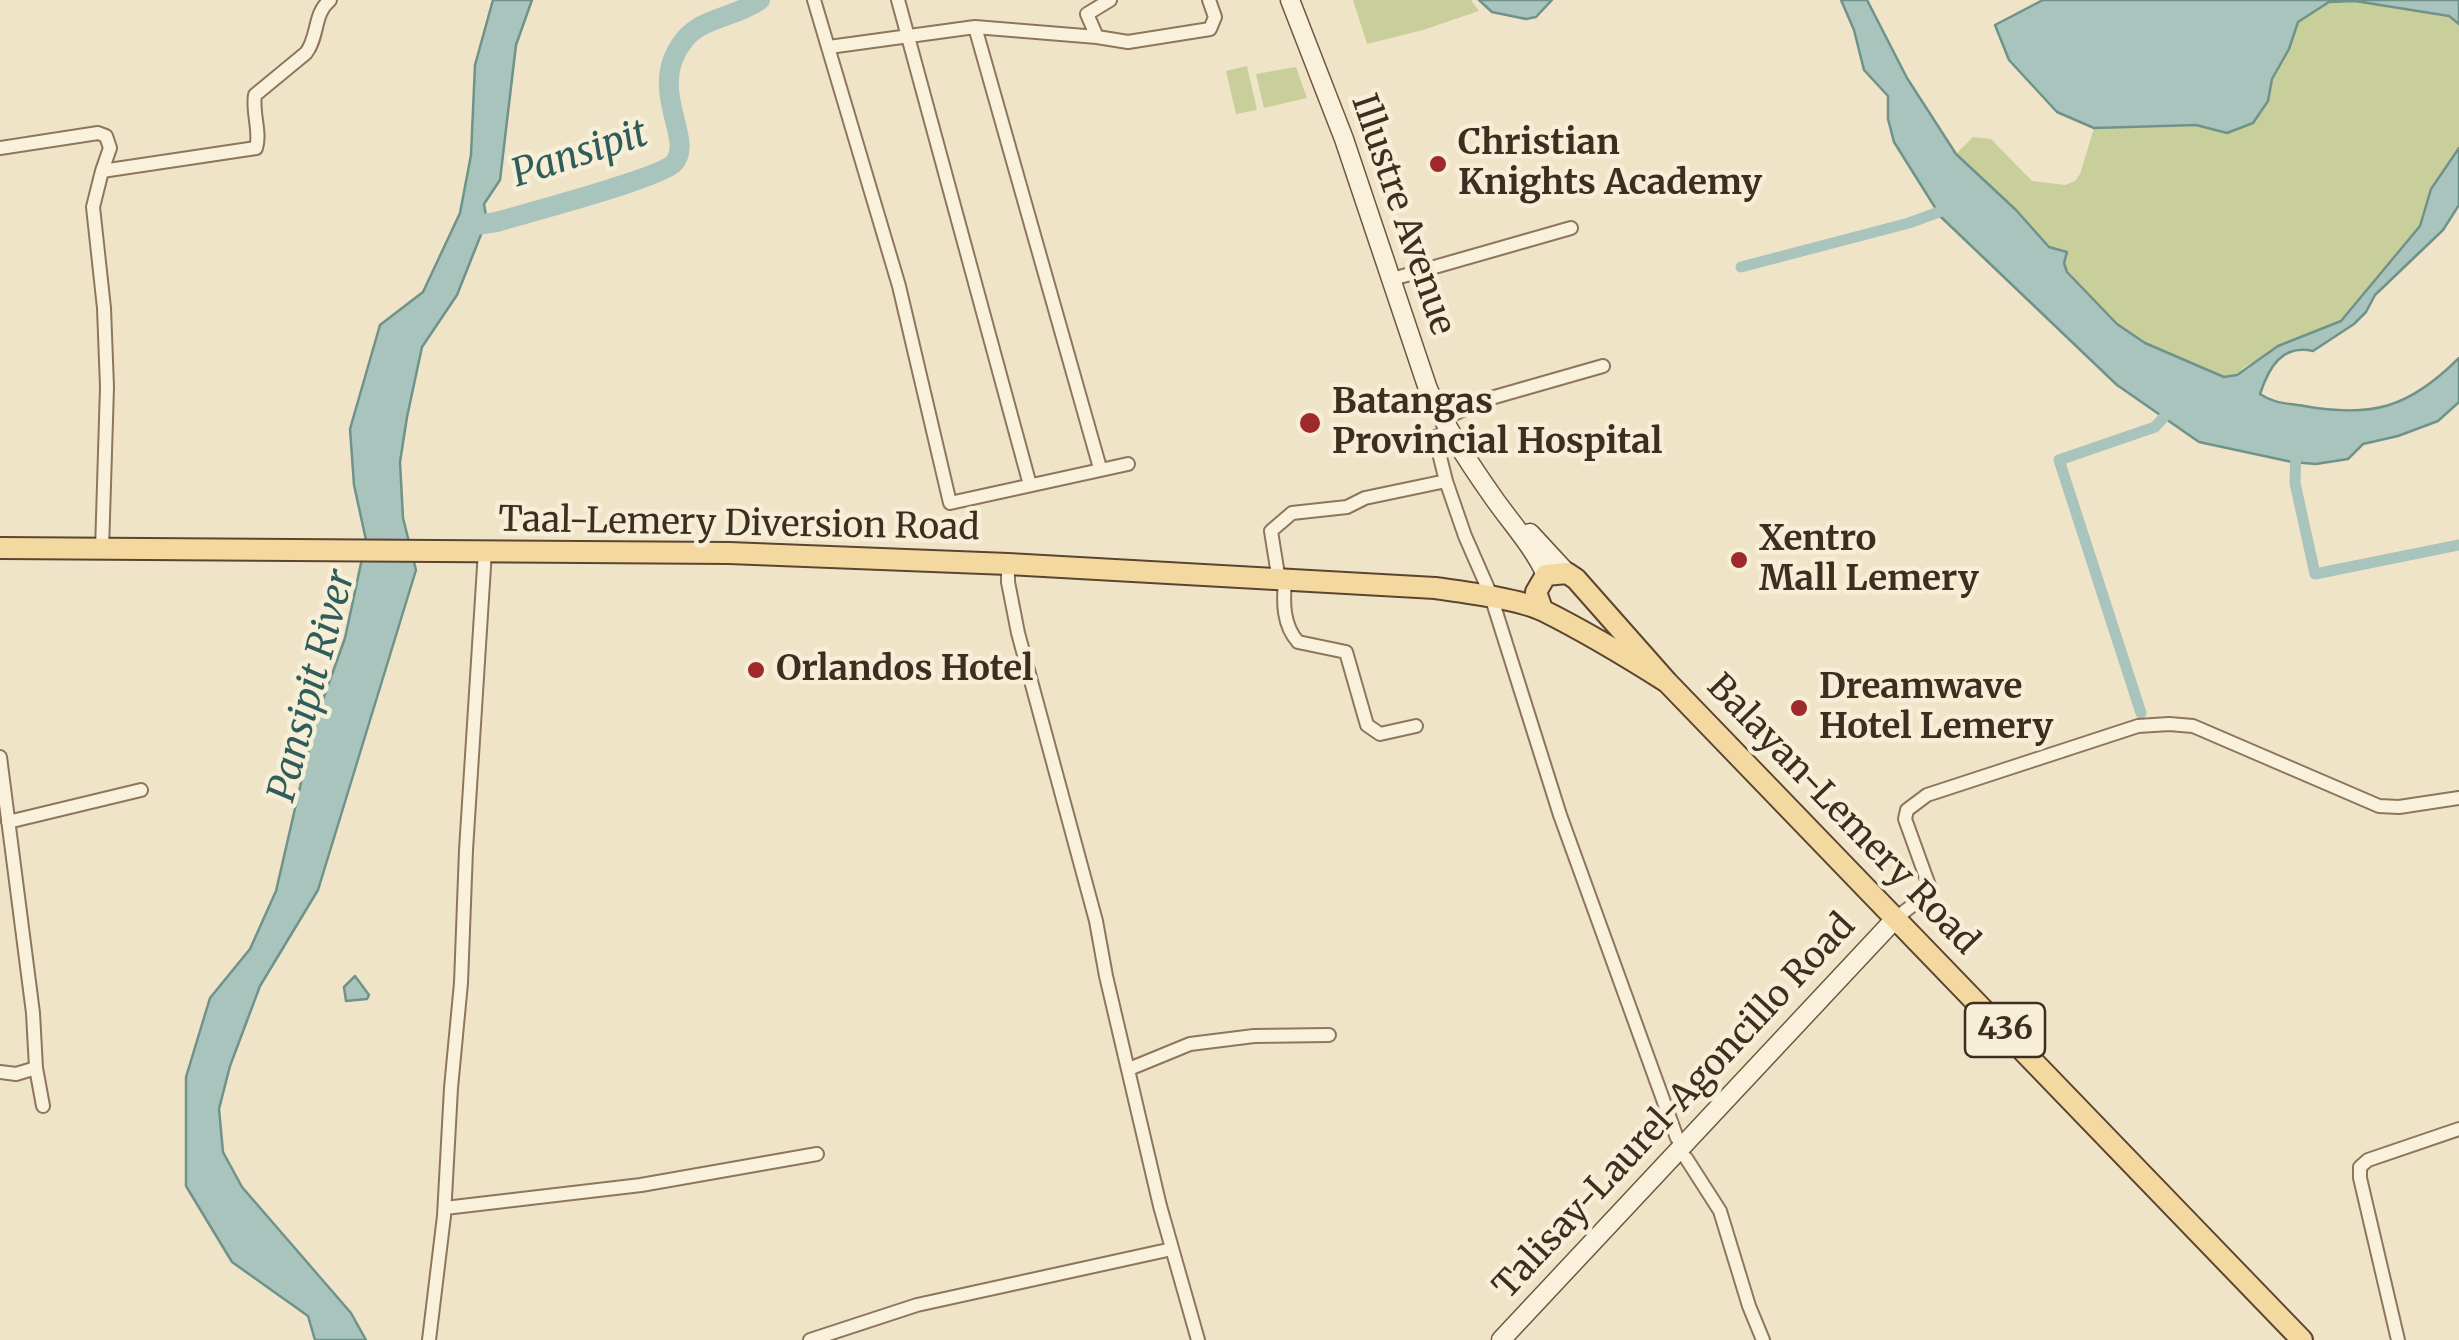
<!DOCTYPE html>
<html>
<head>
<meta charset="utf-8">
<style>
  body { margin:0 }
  canvas { display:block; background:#f0e4c8 }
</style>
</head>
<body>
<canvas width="2459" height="1340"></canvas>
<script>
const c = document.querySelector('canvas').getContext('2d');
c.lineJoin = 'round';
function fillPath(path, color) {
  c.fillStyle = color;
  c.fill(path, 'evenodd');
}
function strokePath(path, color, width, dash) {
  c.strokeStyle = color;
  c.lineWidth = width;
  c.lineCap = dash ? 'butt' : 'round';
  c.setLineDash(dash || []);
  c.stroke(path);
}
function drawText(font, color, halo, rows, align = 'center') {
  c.font = font + ' Merriweather,serif';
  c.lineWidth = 9;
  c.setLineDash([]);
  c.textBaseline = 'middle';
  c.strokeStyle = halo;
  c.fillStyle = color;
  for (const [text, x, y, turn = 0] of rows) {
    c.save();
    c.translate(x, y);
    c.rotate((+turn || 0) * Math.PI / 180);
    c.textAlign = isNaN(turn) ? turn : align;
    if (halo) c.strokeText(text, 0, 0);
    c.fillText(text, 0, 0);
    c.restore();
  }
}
const green = new Path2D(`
  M1353,0h118l8,11 -56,19 -56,14z
  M2355,1l94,15 10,8v124l-39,78 -79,95 -35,13 -62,33c-6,6 -11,11 -20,10 -20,-1 -92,-40 -107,-53 -18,-16 -32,-35 -50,-52l-3,-9 -48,-53 -60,-56 17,-17 18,2 41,42 33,4 10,-4 5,-7 14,-46 102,-3 31,7 40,-31 4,-22 18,-30 9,-27 32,-20z
  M1247,66l10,44 -21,4 -10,-43z
  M1296,67l11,31 -43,10 -8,-34z`);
const water = new Path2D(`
  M493,0h39l-16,45 -16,135 -16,24 2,12 8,14 -12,2 -25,63 -35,52 -15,70 -7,45 3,56 13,52 -98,320 -58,96 -30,80 -11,43 4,43 19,35 109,126 15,27h-51l-7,-24 -76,-54 -46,-76v-109l24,-79 40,-49 26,-58 39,-169 30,-84 21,-98 -12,-55 -4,-56 30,-104 43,-33 37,-79 11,-58 4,-90z
  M1479,0h73l-16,17 -10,2 -34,-7z
  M1841,0h26l40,78 49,76 60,56 33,37 18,5 -3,11 3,9 50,52 28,19 79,34 13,-2 41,-29 63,-25 79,-95 11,-37 28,-41v57l-16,25 -68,65 -9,17 -12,12 -41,27c-31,-7 -44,16 -53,43 14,10 28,9 44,12 68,12 105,2 155,-48v44l-21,19 -40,15 -35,8 -15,15 -32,5 -24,-2 -93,-20 -82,-57 -176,-168 -47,-75 -6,-23v-23l-24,-26 -10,-40z
  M2043,0h416v24l-10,-8 -94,-15 -26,1 -31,20 -9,27 -17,30 -4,22 -15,22 -26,10 -31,-8 -102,3 -37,-16 -48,-52 -14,-35z
  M355,976l14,19 -2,4 -21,2 -2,-14z`);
const canal = new Path2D(`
  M1741,267l168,-44 41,-15
  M2296,447l-1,36 20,91 144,-29
  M2141,713l-82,-253 96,-33 19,-21`);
const river = new Path2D(`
  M476,225l21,-3c29,-9 164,-44 177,-59 22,-25 -30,-74 11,-124 18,-22 52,-22 75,-39`);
const street = new Path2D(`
  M814,0l85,286 51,217 178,-39
  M898,0l132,485
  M1110,0l-23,14 10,23 31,5 82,-13 5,-12 -6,-17
  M975,27l125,441
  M829,47l146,-20 122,10
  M0,148l98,-15 8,3 4,12 -8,23
  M1389,280l182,-52
  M1443,419l41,-19 119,-34
  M1446,481l19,55 25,57 70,222 117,323
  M102,550l5,-163 -3,-79 -11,-101 9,-36 154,-23c5,-16 -4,-35 -1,-53l51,-42c13,-17 7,-39 24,-53
  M1008,564v18l10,51 78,288 10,55 54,230 38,134
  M1279,581l-8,-50 21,-18 55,-6 18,-9 81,-17 -11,-44 16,-6
  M1285,581c-2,22 -2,44 13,61l48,10 21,73 13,9 36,-8
  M0,757l33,256 3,55 -20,6 -16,-2
  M8,822l133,-32
  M1896,918l35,-27 -26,-72 2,-9 20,-15 211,-69 31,-2 24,2 186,80 20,1 60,-9
  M36,1068l7,38
  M1129,1069l61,-25 64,-8 75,-1
  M1686,1158l34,53 29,95 14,34
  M445,1208l196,-23 176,-31
  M429,1340l15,-124 7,-128 10,-105 5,-133 19,-299
  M810,1340l107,-35 255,-56
  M2398,1340l-38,-162v-11l8,-7 91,-31`);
const secondary = new Path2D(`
  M1290,0l54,139 84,250c17,38 41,74 65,108 18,26 40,49 53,78
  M1530,533l37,40
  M1501,1340l395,-422`);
const primary = new Path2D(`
  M0,548l729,5 279,11 427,24c28,4 85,11 109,23 42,21 82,45 123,71
  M1542,609l-6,-17 10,-17 21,-2 9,6 91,103 635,658`);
const markers = [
  [1438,164,10,"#9e2a2b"],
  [1310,423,12,"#9e2a2b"],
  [1739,560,10,"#9e2a2b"],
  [756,670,10,"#9e2a2b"],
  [1799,708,10,"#9e2a2b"]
];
const shields = [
  [2005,1030,80]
];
const shieldNames = [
  ["436",2005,1030]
];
const poiNames = [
  ["Christian",1458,144],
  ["Knights Academy",1458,184],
  ["Batangas",1332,403],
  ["Provincial Hospital",1332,443],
  ["Xentro",1759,540],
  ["Mall Lemery",1759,580],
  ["Orlandos Hotel",776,670],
  ["Dreamwave",1819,688],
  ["Hotel Lemery",1819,728]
];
const streetNames = [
  ["Illustre Avenue",1402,215,71],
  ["Taal-Lemery Diversion Road",739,525,1],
  ["Balayan-Lemery Road",1842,815,46],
  ["Talisay-Laurel-Agoncillo Road",1675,1107,-47]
];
const waterNames = [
  ["Pansipit",580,155,-18],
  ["Pansipit River",313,686,-75]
];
fillPath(green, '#c9cf9b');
fillPath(water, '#a9c4bc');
strokePath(water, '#6f938a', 2.5);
strokePath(canal, '#a9c4bc', 11);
strokePath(river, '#a9c4bc', 20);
strokePath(street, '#8d765c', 16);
strokePath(secondary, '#6f573f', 21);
strokePath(primary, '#5b4430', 24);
strokePath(street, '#faf1dc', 12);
strokePath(secondary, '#faf1dc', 18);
strokePath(primary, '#f3d9a0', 20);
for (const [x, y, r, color] of markers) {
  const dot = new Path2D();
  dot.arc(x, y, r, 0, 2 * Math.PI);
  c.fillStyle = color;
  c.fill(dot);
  strokePath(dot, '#f7eed8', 4);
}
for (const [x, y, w] of shields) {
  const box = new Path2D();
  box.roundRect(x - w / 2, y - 27, w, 54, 8);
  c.fillStyle = '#f7eed8';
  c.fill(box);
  strokePath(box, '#3d2e20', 2.5);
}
drawText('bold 32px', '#3d2e20', null, shieldNames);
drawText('bold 35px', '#3d2e20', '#f7eed8', poiNames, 'left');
drawText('35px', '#3d2e20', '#f7eed8', streetNames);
drawText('italic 38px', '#2f5d5a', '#f7eed8', waterNames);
</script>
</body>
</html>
